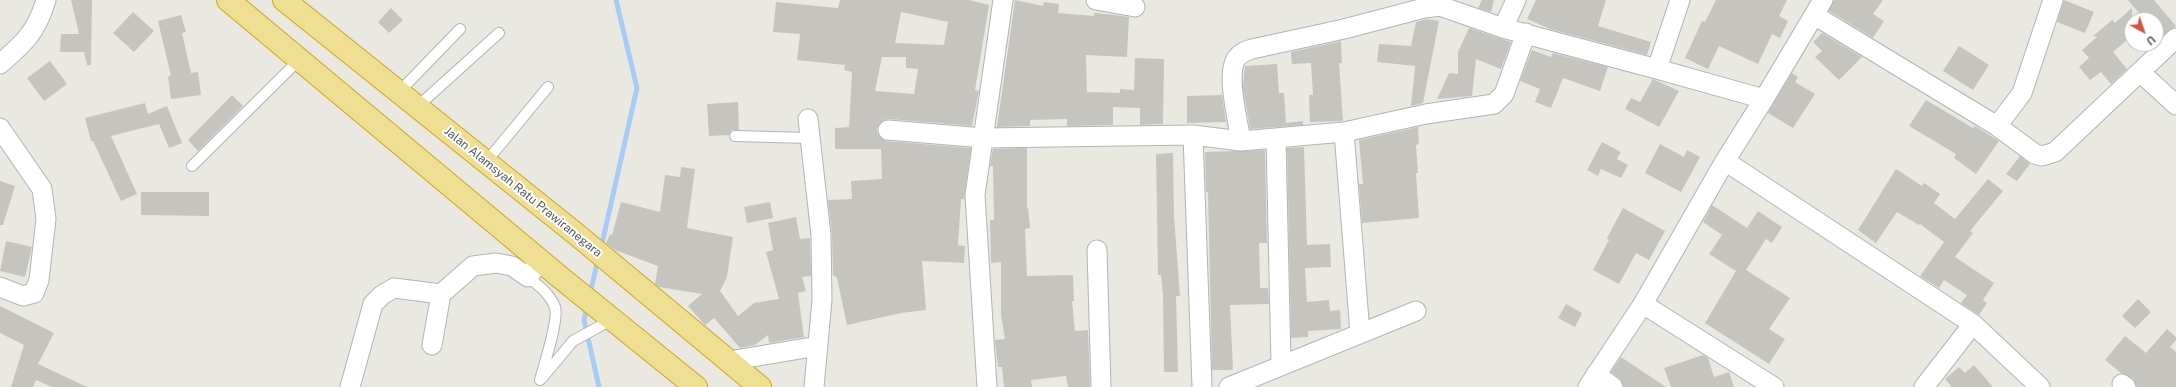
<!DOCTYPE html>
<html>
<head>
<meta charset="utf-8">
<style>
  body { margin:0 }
  #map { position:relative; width:2176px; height:387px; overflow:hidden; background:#eae9e1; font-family:"Public Sans",sans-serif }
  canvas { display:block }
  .north { position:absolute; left:2124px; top:12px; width:40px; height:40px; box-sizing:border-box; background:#fff; border:1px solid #bdbebf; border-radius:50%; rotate:140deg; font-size:11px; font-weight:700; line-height:16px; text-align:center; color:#595c60 }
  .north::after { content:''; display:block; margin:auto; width:14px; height:18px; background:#d2563f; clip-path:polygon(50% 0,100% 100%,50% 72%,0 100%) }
</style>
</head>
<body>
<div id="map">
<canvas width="2176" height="387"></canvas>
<div class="north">U</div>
</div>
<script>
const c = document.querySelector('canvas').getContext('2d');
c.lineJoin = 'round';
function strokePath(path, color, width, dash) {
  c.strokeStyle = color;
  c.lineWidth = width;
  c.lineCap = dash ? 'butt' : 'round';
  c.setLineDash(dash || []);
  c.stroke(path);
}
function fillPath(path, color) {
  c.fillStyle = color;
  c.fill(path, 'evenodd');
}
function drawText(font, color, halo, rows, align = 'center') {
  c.font = font + ' "Public Sans",sans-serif';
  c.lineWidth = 4;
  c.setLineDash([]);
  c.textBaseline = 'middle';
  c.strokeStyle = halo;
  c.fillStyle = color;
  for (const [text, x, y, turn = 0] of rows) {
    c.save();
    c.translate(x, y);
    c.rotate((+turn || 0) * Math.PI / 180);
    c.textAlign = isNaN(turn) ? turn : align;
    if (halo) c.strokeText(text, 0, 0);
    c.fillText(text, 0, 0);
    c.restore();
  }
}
const stream = new Path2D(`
  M601,248l36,-160 -21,-88
  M590,294l8,-35
  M587,306l-3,14 15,67`);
const building = new Path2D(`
  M71,0h21l-1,65h-4l-3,-13h-24l1,-18h18z
  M840,0h129l20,5 -14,85 4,1 -7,35 -83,-7 -6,1 -6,9 1,6 9,6 84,7 -7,51h-3l-3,46 7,1 -1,17 -42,-2 4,49 -25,3 -54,12 -10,-47 -4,-3 -1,-40 -4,-35 24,-1 -1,-18 31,-2 -1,-30h-46v-21l14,-1 3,-55 -8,-2 1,-5 -48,-5 3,-26 -27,-2 3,-30 62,6zM901,12l47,10 -4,23 -49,-2zM882,57h24v11l12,1 -4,25 -39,-3z
  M1015,0l28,6 1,-4 15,2 -1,9 36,3v-3l21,2 14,2 -2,40 -41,-2 1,37 33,1v-4l14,1 1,-32 29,1 -1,65 -23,1v-17l-27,-1v18l-46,1v-7l-37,1v6l-33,1z
  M1482,0h12l-3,12 -13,-4z
  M1536,0h70l-8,26 53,16 -4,13 -97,-26 -23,-10z
  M1716,0h71l-8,16 9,5 -8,17 -8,-4 -14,30 -39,-18 -11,23 -23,-11 17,-37 3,1z
  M1834,0h49l-10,14 11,7 -11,17 -44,-27z
  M2064,0l30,12 -9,21 -28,-11z
  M2128,0h26l22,26 -16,12 -4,-5v-13h-11z
  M391,8l12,12 -14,13 -11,-11z
  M2132,8v28l-19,16 14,17 -16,15 -10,-12 -11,8 -11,-13 10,-9 -7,-8 15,-13 -4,-1 19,-16 3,3z
  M133,12l21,19 -20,21 -21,-19z
  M181,15l5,17 -4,1 9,40 7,-1 3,23 -30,4 -3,-23h3l-13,-55z
  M1427,19l12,2 -16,82 -12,3 4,-40 -38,-4 2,-18 32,2 5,-24z
  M1469,28l42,14 -10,27 -25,-10 -4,37 -35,3 12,-26 9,1v-22z
  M1822,33l40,24 -23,23 -24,-23 7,-6 -9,-9z
  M1341,41l1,22h-3l4,58 -33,1 -1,-27h4l-2,-32 -19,1 -1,-12z
  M1959,46l30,19 -16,25 -30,-19z
  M1532,50l19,7 2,-4 55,14 -8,24 -37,-13 -12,30 -16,-6 5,-13 -20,-8z
  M50,61l17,23 -23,17 -17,-23z
  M1277,64l2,29h5l2,30 17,-2v4l-53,4 -7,-43 2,-20z
  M1792,73l6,4 -3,5 20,12 -22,34 -25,-15z
  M1653,79l26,12 -20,36 -34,-18 6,-11 9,4z
  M232,95l11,11 -45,45 -10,-11z
  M1222,95l4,27 -39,1v-27z
  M1926,100l47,28 2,-2 24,15 -23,33 -22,-16 2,-4 -47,-28z
  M738,102l1,28h-7l-3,5 -20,1 -2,-32z
  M145,103l3,11 19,-8 15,37 -13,5 -10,-24 -48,12 26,58 -16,7 -28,-60h-2l-6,-23z
  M1418,127l1,17 -3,1 2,28h-2l3,45 -57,5 -3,-39h4l-4,-44z
  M1602,142l19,10 -4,7 11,6 -7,13 -20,-9 -3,7 -11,-6z
  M1660,144l24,13 3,-7 13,7 -19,35 -36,-19z
  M1304,147l3,98 23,-1 1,23 -26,1 2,34 22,-2 1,11 10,-1 1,19 -33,2v6l-17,1 -4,-190z
  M1027,148v60h1l2,20 -5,1 2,47 46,-1 1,26h-2l3,30 13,-1 2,57h-22l-2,-11 -35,4 1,7h-28l-2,-20h-4l-3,-27 10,-1 -4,-24v-53l-10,1 -1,-43h4l-1,-54h-3l3,-17z
  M1265,150l2,93h-8l1,45h8l1,16 -39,1 3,65h-21l-4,-178h-2l-1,-40z
  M1173,153l1,63 6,80h-4l2,76h-14l-1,-76 -2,-21h-3l-2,-121z
  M2020,156l10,8 -13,17 -11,-7z
  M681,167l14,2 -8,59 46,9 -6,40 -7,14 18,25 16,-13 25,-4 -13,-47 7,-2 -5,-27 28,-6 4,22 10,-1 1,38 -9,1 4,14 -8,2 6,44 -35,6 -1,-8 -13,10 -15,3 -26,-30 -9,7 -17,-19 14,-12 -43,-7 -4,-3 3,-18 -43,-16 -9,-7 4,-9 2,1 9,-33 39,10 5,-37 15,2z
  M1896,169l26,17 2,-3 16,11 -6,9 21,16 33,-40 15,12 -33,40 3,2 -18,24 39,26 -11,17 4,3 -8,12 -18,-12 6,-8 -23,-15 -5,8 -19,-12 24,-34 -24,-18 -1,1 -22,-13 -21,31 -18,-13z
  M0,181l15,5 -12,39h-3z
  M141,192h68v24l-68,-1z
  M770,202l3,16 -26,5 -3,-16z
  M1712,205l35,23 11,-17 24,16 -10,16 -6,-4 -20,31 44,28 -21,31 16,10 -16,25 -64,-41 31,-52 -27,-17 13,-19 -19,-13z
  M1623,208l42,23 -16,29 -13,-7 -17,31 -26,-14 16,-30 -2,-2z
  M6,241l26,6 -7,30 -25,-6z
  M2138,299l13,13 -16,16 -13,-12z
  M1566,304l16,9 -7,14 -17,-9z
  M0,306l54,27 -16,31 49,23h-35l-16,-7 -3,7h-22l13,-42 -24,-12z
  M2167,329l9,8v3l-6,7 6,5v35h-39l-4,-9 -12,-5 -16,-13 20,-24 21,17z
  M1703,355l5,3 6,19 15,-5 5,15h-63l-7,-19z
  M1621,357l45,30h-42l-4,-8 -9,-7z
  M1974,365l19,22h-43l1,-1 -6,-7 14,-12 6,6z`);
const lane = new Path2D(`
  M399,92l61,-63
  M417,107l82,-74
  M735,136l74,2
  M486,162l62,-75
  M192,166l108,-107
  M528,277c10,8 22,17 27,30 4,13 -11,58 -15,73
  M542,378l31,-37 38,-21`);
const street = new Path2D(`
  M1096,0l39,7
  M1814,15l183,111 38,28 7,2 13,-4 121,-114
  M1503,28l13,-28
  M0,64c25,-22 36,-31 46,-64
  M1657,69l23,-69
  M2140,72l36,33
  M808,119l13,116 1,65 -8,87
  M1997,126l25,-33 31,-93
  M0,128l42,61 4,30 -7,61 -5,13 -11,3 -23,-9
  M888,130l96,8 209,-3 9,252
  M1344,132l16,201
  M1193,135l48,6 103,-9 82,-18 68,-10 10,-10 22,-61
  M1276,139l5,226
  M1241,141c-3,-20 -15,-66 -5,-82 4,-6 9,-8 16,-10l92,-20 80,-21 16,-2 63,22 154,41 107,30
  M1725,161l248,163 67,63
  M1097,250l4,137
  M1643,304l131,83
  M432,345l9,-51
  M729,361l89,-15
  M1596,374l17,13
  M2122,384l4,3
  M350,387l23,-83 9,-9 12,-7 47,6 32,-28 23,-3 16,3 16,11 12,-16
  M987,387l-12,-192 28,-195
  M1229,387l187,-76
  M1588,387l55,-83 82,-143 39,-62 59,-99
  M1924,387l49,-63`);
const highway = new Path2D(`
  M228,0l333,278 135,109
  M284,0l292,234 184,153`);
const streetNames = [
  ["Jalan Alamsyah Ratu Prawiranegara",523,192,39]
];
strokePath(stream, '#a8ccf4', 5);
fillPath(building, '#c6c4be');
strokePath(lane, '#b1b3b7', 12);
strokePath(street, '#b1b3b7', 21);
strokePath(highway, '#d0a61b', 24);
strokePath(lane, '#fff', 10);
strokePath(street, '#fff', 19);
strokePath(highway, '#efdf93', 22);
drawText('12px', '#595c60', '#fff', streetNames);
</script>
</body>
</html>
